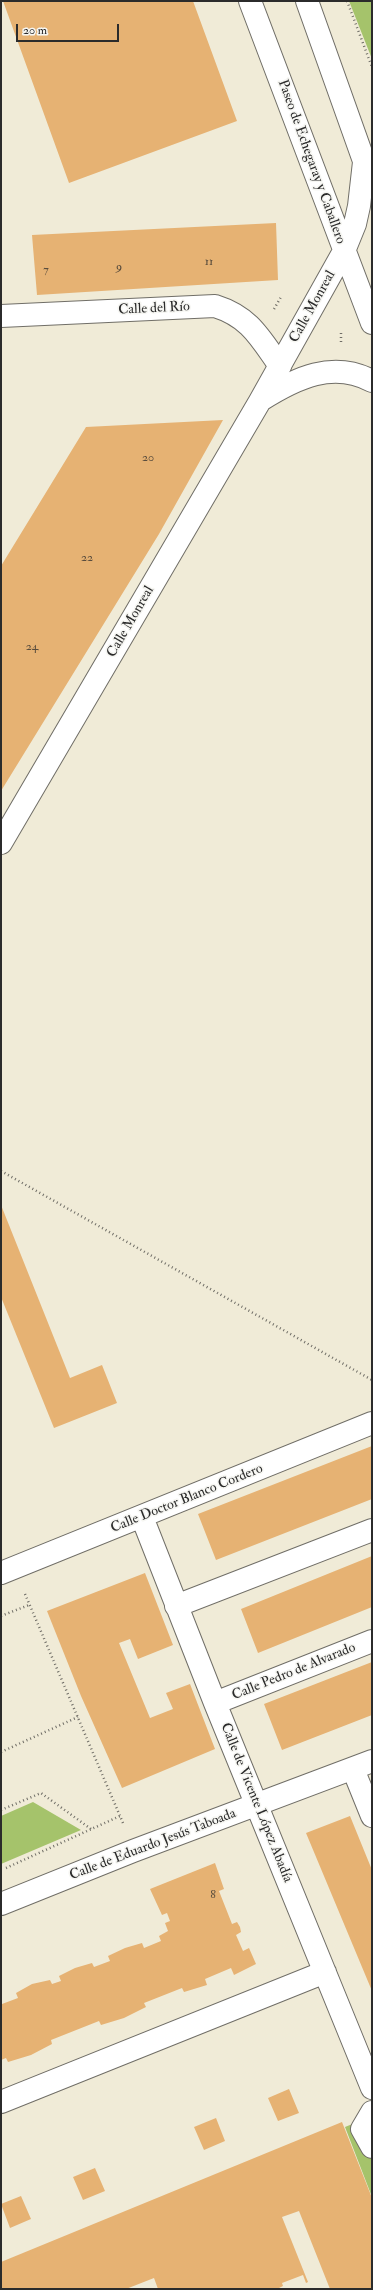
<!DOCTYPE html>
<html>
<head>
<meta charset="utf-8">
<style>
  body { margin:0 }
  #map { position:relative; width:373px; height:2290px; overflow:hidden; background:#f0ebd7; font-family:"IM FELL Double Pica",serif }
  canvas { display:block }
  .frame { position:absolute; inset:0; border:2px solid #2b2b2b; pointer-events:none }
  .scale { position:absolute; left:16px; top:24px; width:103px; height:18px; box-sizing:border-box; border:2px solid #2b2b2b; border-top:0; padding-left:5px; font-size:12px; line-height:14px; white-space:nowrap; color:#2b2b2b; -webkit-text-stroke:3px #f6f6f2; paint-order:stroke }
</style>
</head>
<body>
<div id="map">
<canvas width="373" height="2290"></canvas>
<div class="frame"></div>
<div class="scale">20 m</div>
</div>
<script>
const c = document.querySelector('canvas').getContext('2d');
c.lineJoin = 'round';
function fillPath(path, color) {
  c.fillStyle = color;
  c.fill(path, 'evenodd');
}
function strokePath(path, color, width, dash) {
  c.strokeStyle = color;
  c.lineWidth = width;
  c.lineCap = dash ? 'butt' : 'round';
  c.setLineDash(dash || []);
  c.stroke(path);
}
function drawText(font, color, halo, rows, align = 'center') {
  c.font = font + ' "IM FELL Double Pica",serif';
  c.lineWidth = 3;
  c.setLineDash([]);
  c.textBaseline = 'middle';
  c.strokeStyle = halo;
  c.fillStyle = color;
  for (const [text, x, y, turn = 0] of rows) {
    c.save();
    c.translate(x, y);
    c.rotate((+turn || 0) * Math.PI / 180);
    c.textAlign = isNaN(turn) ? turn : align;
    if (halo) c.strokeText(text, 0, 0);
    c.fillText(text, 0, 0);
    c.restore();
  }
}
const green = new Path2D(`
  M349,1h23v58z
  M33,1802l48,28 -80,34v-48z
  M372,2116v81l-27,-70z`);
const building = new Path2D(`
  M3,1h190l44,120 -168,62z
  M276,223l2,57 -241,15 -5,-60z
  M223,420l-64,114 -158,257v-225l85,-139z
  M1,1205l69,173 32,-13 15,38 -63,25 -53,-131z
  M372,1446v53l-156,61 -18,-46z
  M372,1556v51l-114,46 -17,-44z
  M145,1573l28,72 -35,14 -8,-20 -11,4 31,75 23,-9 -7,-16 24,-9 25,65 -93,39 -41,-92 -34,-85z
  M372,1662v53l-90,35 -18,-46z
  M350,1816l22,54v121l-66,-158z
  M215,1863l9,26 -5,2 13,33 5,-2 3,5 1,5 -5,3 7,16 6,-3 7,16 -22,11 -3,-7 -26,11 2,6 -23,7 -2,-4 -38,15 2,4 -22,11 -23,7 -2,-4 -48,19 1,4 -21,11 -23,7 -2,-4 -5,2v-59l1,3 16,-6 -2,-5 16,-9 18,-4 2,4 9,-3 -2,-5 16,-8 17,-5 2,4 16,-6 -2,-5 17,-8 17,-5 2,5 17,-7 -2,-5 9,-5 -3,-8 5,-2 -3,-8 -5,2 -12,-26z
  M289,2089l10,24 -21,8 -10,-23z
  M216,2118l9,23 -21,9 -10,-23z
  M342,2122l30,76v91h-42l-31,-78 -17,6 26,65 -2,1 -3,-8 -21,8 1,3 -6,3h-119l-4,-11 -28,11h-125v-27z
  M95,2168l10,23 -22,9 -10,-23z
  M21,2196l10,23 -21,9 -9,-24z`);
const path = new Path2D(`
  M347,1l25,66
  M274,309l7,-12
  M341,333v9
  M1,1171l371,209
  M25,1594l98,229
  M1,1616l28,-11
  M1,1752l77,-35
  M1,1810l40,-17 50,36
  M6,1868l114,-52`);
const minor = new Path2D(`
  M1,316l214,-10c35,11 45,32 65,60
  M142,1517l73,186 157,385
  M1,1573l371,-150
  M176,1606l196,-76
  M215,1703l157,-62
  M353,1769l19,47
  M1,1904l132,-53 239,-90
  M1,2102l324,-130
  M372,2112l-10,17 10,18`);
const major = new Path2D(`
  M250,1l122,322
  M307,1l62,174
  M261,400c35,-22 72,-40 111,-19
  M1,843l259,-442 84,-150 11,-27 4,-18 5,-44`);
const numberNames = [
  ["11",209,262],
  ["9",119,267],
  ["7",46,270],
  ["20",148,458],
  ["22",87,558],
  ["24",32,647],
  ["8",213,1895]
];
const streetNames = [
  ["Paseo de Echegaray y Caballero",311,162,70],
  ["Calle Monreal",313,307,-61],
  ["Calle del Río",154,309,-3],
  ["Calle Monreal",131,622,-60],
  ["Calle Doctor Blanco Cordero",187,1499,-22],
  ["Calle Pedro de Alvarado",294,1672,-22],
  ["Calle de Vicente López Abadía",256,1803,68],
  ["Calle de Eduardo Jesús Taboada",153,1845,-21]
];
fillPath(green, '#a5c36b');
fillPath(building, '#e6b273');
strokePath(minor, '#706e67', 24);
strokePath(major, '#706e67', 24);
strokePath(path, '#706e67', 2.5, [1, 3]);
strokePath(minor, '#fff', 22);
strokePath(major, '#fff', 22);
drawText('12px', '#5a4d3d', null, numberNames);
drawText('14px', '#2b2b2b', '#f6f6f2', streetNames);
</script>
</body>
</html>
